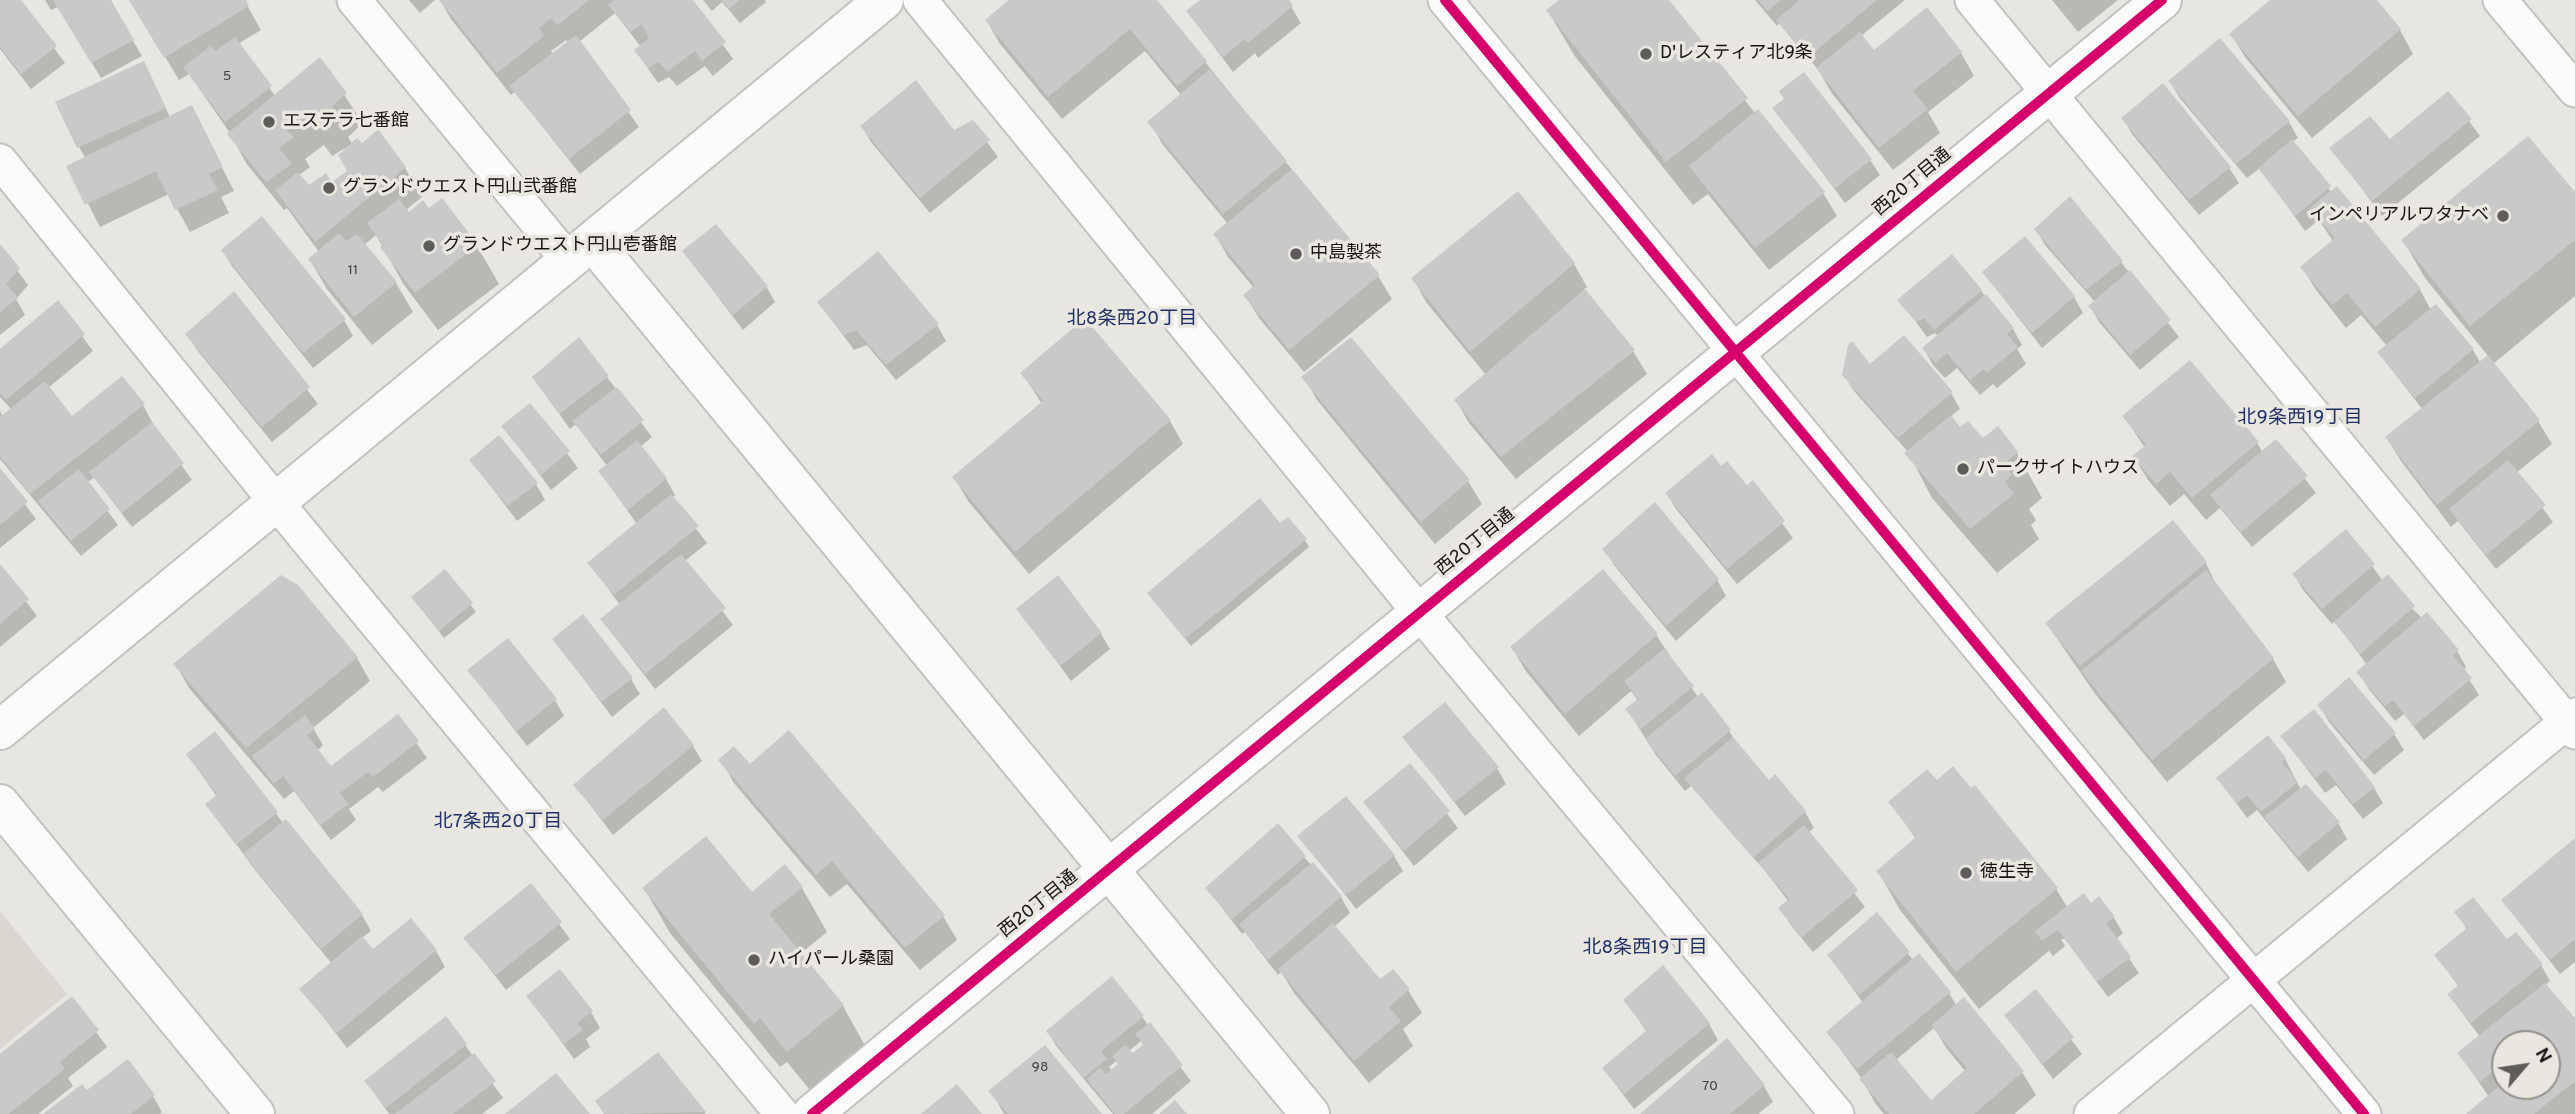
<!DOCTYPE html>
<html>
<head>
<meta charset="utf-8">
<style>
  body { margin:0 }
  #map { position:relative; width:2575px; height:1114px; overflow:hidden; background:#e7e6e2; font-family:Overpass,sans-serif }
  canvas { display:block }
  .north { position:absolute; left:2491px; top:1030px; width:70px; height:70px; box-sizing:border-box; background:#e9e7e0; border:2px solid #94928d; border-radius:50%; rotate:61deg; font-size:19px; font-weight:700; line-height:28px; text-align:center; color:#141311 }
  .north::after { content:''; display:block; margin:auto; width:24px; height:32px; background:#5e5d5a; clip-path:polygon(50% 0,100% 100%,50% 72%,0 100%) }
</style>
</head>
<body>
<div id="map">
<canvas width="2575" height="1114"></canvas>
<div class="north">N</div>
</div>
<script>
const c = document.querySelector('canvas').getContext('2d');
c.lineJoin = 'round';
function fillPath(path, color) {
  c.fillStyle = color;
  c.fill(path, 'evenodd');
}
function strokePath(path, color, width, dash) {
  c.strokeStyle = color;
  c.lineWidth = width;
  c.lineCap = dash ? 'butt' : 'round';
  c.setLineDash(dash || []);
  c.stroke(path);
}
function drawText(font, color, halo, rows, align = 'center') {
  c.font = font + ' Overpass,"Noto Sans JP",sans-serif';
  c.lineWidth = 7;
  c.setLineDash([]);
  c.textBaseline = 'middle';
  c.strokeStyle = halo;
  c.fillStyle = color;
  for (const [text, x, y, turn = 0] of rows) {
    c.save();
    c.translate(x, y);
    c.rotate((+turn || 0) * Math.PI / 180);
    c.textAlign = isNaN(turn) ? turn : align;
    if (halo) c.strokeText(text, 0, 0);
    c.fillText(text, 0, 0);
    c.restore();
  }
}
const built = new Path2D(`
  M0,911l67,83 -67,55z`);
const shadow = new Path2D(`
  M0,0h19l46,63 -34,26 -31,-40z
  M45,0h64l33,56 -41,22 -43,-71 -7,3z
  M131,0h113l17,30 -23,14 37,52 45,-37 43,64 -15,14 4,7 -20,12 -8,-11 -19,14 5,8 -11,8 10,12 96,-19 17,29 -16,13 3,4 19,-3 49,35 22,38 -61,46 -34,-45 -28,-50 -12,10 32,38 17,29 -41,33 -45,-56 -17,-29 9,-8 -32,-44 -3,2 -38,-47 -16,-30 -41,-59 -10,6z
  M409,0h26l-15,13z
  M440,0h251l42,59 -20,17 -8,-10 -28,20 -8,-9 -11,6 -22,-32 5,-4 -26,-34 -36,29 60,85 -59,47 -65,-82 -4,3 -60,-76zM566,40l2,3 -15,12 -2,-4z
  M703,0h62l1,2 -26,21 -18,-21 -10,9z
  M1012,0h143l223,276 14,23 -88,73 -45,-54 -14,-23 9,-7 -26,-31 -13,-23 13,-10 -65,-79 -13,-23 31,-27 -36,-44 -83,68 -62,-75 -13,-23z
  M1203,0h84l14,23 -43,35 -3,-5 -22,19 -45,-60z
  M1562,0h104l89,113 68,80 14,23 -68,54 -61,-76 -15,11 -119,-150 -26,-44z
  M1755,0h150l-44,36 13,16 87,1 13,23 -46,36 12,21 -47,37 -62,-78 -12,-21 -39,-48 -3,3z
  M2052,0h66l-40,32z
  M2273,0h102l25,30 13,24 -101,84 -67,-81 -14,-23z
  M152,79l18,38 21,-10 43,84 -13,6 8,16 -39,19 -21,-38 -69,33 -31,-60 17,-8 -7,-12z
  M2170,81l119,41 9,16 -6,4 40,51 88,97 11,20 42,40 8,14 8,-7 -64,-79 -22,-38 172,-46v102l-82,68 45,57 14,23 -36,29 37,49 -57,47 -38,-48 -7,6 -50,-66 -14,-23 36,-28 -44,-57 8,-7 -26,-31 -15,13 -30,-38 -14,-23 31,-26 -14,-21 -14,11 -45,-63 -13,10 -68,-81z
  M2448,93l32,43 -98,80 -50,-68 58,-6z
  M1786,99l84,61 10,15 -35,28 -71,-95z
  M2123,118l106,50 10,15 -40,32 -67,-81z
  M972,122l26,35 -68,56 -59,-71 -9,-16 92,7z
  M2036,229l85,33 58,75 -39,33 -41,-48 -9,-16 5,-4 -50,-57z
  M0,247l28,38 -12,14 9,16 -25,20z
  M223,251l121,69 9,16 -40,32 -81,-102z
  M684,252l82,34 9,16 -32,28z
  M1574,264l13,23 -4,3 50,61 14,23 -131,105 -47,-56 -13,-23 30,-25 -60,-73 -13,-24z
  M1984,273l90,24 9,16 -41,35z
  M1981,291l32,38 9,16 -5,4 9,15 -29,24 -4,-4 -13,11 -23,-27 -12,10 -12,-13 -9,-16 14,-12 -3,-4 -8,4 -27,-37z
  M234,294l84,110 -46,38 -75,-92 -9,-16z
  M58,303l35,48 -45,37 24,30 71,-13 13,24 36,51 -60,47 -38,-50 -7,6 31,42 -37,31 -81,-97v-48l3,6 9,-7 -12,-13v-46z
  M819,303l118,22 9,16 -50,39 -29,-35 -13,5z
  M1085,320l85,101 13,23 -154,130 -61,-73 -14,-24 88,-73 -20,-31z
  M1904,338l47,55 9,16 -10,8 9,12 24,11 14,-12 20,25 25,45 -13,11 7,11 -5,5 8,14 -42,34 -65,-75 -24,-46 -54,-61 -10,-16 26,-9z
  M579,340l73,97 -12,10 26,32 9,16 -3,3 35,45 -22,18 48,64 -78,64 -53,-69 18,-15 -30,-42 47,-39 -37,-52 7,-6 -31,-42 -6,5 -36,-51z
  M1304,377l164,104 14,23 -47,40 -118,-144z
  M530,405l48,63 -27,22 -47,-64z
  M2124,416l133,27 6,10 13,-11 40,51 -64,54 -32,-39 -14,12 -22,-26 -14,12 -22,-26 -14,-23 11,-9z
  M471,460l65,24 9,16 -28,21z
  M1721,468l26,19 5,-4 41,55 -56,46 -61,-75 -9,-16z
  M0,471l36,48 -36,29z
  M1280,526l25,14 4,7 -118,99 -42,-53z
  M2346,531l37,50 74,70 9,16 -3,3 16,25 -55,45 -20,-26 -9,7 -27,-33 -9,-16 8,-7 -32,-44 -3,3 -29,-34 -9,-16z
  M1605,549l112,31 9,16 -50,45 -62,-76z
  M2206,563l11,24 56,72 13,23 -119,100 -71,-87 -49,-71z
  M0,567l37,49 -37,31z
  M444,571l32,41 -32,26 -31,-40z
  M1018,609l83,25 9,15 -39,32z
  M1656,635l42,62 31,34 10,17 30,35 6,-6 30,35 9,16 -6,5 57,74 -52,45 -23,-28 -9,-16 8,-6 -24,-31 -74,-85 -6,5 -29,-36 -29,-46 11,-8 -7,-10 -52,45 -54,-66 -13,-23z
  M554,639l77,40 9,15 -28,23z
  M357,658l13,23 -57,47 10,17 -6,6 14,17 66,-52 30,42 -44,34 -5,-5 -29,22 7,11 -25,20 -37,-49 -10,8 -95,-111 -13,-23z
  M469,670l86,30 9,16 -37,30z
  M2320,706l74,28 10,16 -30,25 -45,-53z
  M215,734l68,89 2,-1 77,93 9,16 -9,7 11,13h63l9,16 -98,81 -45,-59 30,-25 -77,-94 -48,-66 10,-7 -29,-42z
  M2282,736l92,52 9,15 -20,16 -27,-34 -11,8z
  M1404,737l93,31 9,16 -41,32z
  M693,746l9,15 -89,74 -38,-50z
  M2285,759l16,31 37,33 9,16 -39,33 -51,-62 -10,8 -28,-39z
  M721,760l28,7 194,149 14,24 -37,30 -73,-86 -17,13 -96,-114z
  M1410,766l48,62 -44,38 -49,-63z
  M1890,802l166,87 12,19 22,-3 24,13 9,15 -7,6 23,34 -31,24 -43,-58h-4l4,7 -12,10 -4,-5 -70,58 -79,-99 -22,-39 38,-32z
  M1300,836l94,20 9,15 -47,38z
  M2575,840v122l-15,12 -57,-73z
  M1304,857l37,40 9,16 -16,14 46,55 28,8 14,23 -19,16 10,17 -44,37 -75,-90 -13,-21 -3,3 -33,-43 -3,2 -35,-46z
  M531,886l39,53 -64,51 -40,-52z
  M644,888l107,6 51,-6 25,44 -27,22 43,52 25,45 -54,44 -27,-33 -7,5 -110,-134z
  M2457,913l50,28 34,24 9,16 -5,4 30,36v93h-106l20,-17 -30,-44 21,-16 -31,-42 10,-8 -23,-32 31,-25zM2505,1044h42v42h-42z
  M1877,914l36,46 36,33 7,12 66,67 14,23 -22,19h-130l-9,-11 -13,-24 -34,-47 35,-29 -34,-48zM1934,1028l13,21 19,23 -35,30 -35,-42z
  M2036,992l46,62 -29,25 -47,-63z
  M528,996l63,16 9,16 -14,11 4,8 -16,12z
  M72,998l35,49 -39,31 5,8 -35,28h-38v-58z
  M1625,1000l84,24 9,16 -84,69 -30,-40 43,-37z
  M1142,1017l49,64 -39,33h-39l-56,-67 -9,-15zM1141,1041l3,5 -11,9 -4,-4zM1116,1061l3,4 -7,6 -3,-4z
  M465,1045l38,53 -21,16h-93l-23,-33z
  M658,1054l48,60h-102l-7,-13z
  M1764,1086l9,16 -15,12h-116z
  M991,1091l109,23h-96z
  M153,1096l9,16 -2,2h-114z`);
const building = new Path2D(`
  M0,0h21l36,46 -36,28 -21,-27z
  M53,0h58l23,40 -43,23z
  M129,0h117l3,6 -85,52z
  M439,0h150l-31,25 -7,-7 -12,10 5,8 -47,37z
  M614,0h79l33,42 -24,19 -7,-10 -28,21 -8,-10 -11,6 -14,-18 15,-12 -7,-14 -11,8 -23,-27z
  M722,0h18l-11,9z
  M1009,0h148l50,61 -30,25 -47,-57 -82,68 -63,-77z
  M1200,0h89l4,6 -45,37 -3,-4 -22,18 -37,-46z
  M1559,0h110l79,98 -82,64 -120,-152z
  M1758,0h23l-14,11z
  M1800,0h77l-70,58 -31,-38z
  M2270,0h107l24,29 -103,87 -69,-82z
  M1927,7l35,45 -49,39 15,18 -49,39 -63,-80 44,-36 14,18z
  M576,35l55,75 -62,49 -60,-73z
  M235,37l37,49 -47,36 -42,-55 28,-21 4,5z
  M2220,38l70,83 -54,43 -68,-83z
  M320,57l27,36 -15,13 4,7 -22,15 -8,-11 -19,14 7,6 -15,11 13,16 -26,18 -39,-48z
  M144,61l22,47 -89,40 -22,-46z
  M1210,69l77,92 -64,53 -76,-92z
  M1804,72l68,87 -37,29 -63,-80 12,-9 -5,-8z
  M916,80l38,50 19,-10 17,20 -70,58 -60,-72z
  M2163,83l68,84 -42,33 -68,-82z
  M2448,91l24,28 -100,82 -43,-53 41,-32 20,23z
  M192,105l31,62 -14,7 9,16 -43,20 -19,-39 -71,34 -19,-39z
  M1758,109l67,83 -70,56 -66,-82z
  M378,129l28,38 -91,75 -40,-52 23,-18 11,13 17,-12 6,9 15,-11 -9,-16 19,-17 5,5z
  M2528,136l47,56v48l-105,86 -69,-86z
  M2292,139l39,47 -36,30 -37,-48z
  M1292,169l88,106 -91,75 -46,-55 12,-10 -42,-51z
  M2337,186l84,103 -46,38 -28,-34 -15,12 -32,-38 35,-29 -25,-30z
  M1518,191l57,72 -105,89 -59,-74z
  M2070,196l53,65 -37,29 -52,-61z
  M442,198l36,47 -63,48 -35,-46 3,-2 -16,-22 32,-24 10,13 14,-12 6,8z
  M262,216l84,103 -43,34 -82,-103z
  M716,224l52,62 -35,29 -51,-64z
  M339,233l7,8 11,-7 40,48 -43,35 -46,-58z
  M2025,236l50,60 -43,37 -50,-61z
  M0,244l20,24 -14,16 12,14 -18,14z
  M878,251l61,73 -53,41 -30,-35 -12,5 -27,-33z
  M1952,254l30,36 -48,40 -10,-12 -8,4 -19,-22z
  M2130,270l41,50 -41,35 -42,-49z
  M1585,289l50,61 -134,107 -47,-57z
  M234,291l76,96 -48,40 -77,-93z
  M1986,294l28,34 -7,6 11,13 -31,26 -4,-4 -13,11 -23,-27 -12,10 -13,-15z
  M58,300l27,34 -79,66 -6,-6v-45z
  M2436,304l38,45 -59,49 -38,-46z
  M1085,318l86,102 -156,132 -63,-75 91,-76 -23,-28z
  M1904,335l49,57 -55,46 -56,-63 6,-30 4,-4 18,23z
  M579,337l30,39 -50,38 -27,-37z
  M1351,337l119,143 -49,42 -120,-145z
  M2488,355l52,65 -103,85 -52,-68z
  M2190,360l69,82 -67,56 -22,-26 -14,12 -24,-28 14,-11 -24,-29z
  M122,376l23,28 -115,90 -30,-38v-39l45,-36 27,35z
  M617,387l27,33 -43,35 -29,-34z
  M530,403l40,48 -29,24 -40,-49z
  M1951,415l9,12 8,-6 15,17 15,-12 20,26 -15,13 9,9 -7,8 9,12 -44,35 -66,-76z
  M152,422l32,41 -62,50 -33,-41z
  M499,435l39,48 -31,23 -38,-46z
  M2276,439l32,37 -67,56 -31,-37z
  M637,440l30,38 -39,32 -30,-39z
  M1712,454l9,12 6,-5 20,24 6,-5 32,41 -58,48 -62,-76z
  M2508,460l38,45 -60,50 -37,-46z
  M0,468l28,34 -28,23z
  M79,469l31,40 -39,32 -33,-40z
  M671,494l28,32 -85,69 -27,-32z
  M1260,498l20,25 8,-6 19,22 -122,100 -38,-46z
  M1655,502l64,77 -53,47 -64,-77z
  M2173,520l34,42 -127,104 -35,-43z
  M2346,529l29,35 -53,45 -30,-35z
  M681,554l45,54 -81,66 -45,-55z
  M0,564l29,35 -29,25z
  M445,569l28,34 -34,28 -28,-34z
  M1603,569l55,65 -93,80 -55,-67z
  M2206,570l68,88 -122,102 -71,-89z
  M2388,574l27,32 -55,48 -26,-32z
  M281,575l17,10 60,72 -112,91 -73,-84z
  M1058,575l44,58 -42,33 -44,-57z
  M2427,612l32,38 -6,5 19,23 -58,48 -21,-26 -8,6 -29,-34z
  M583,614l50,64 -31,24 -50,-63z
  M508,638l49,61 -40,32 -50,-61z
  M1664,649l30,37 -53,43 -16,-20 13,-10 -14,-18z
  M2349,677l47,56 -32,27 -47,-55z
  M1702,692l29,38 -56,46 -30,-37z
  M1445,702l54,65 -44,35 -53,-65z
  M664,707l30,38 -91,75 -30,-35z
  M2314,709l61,78 -22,17 -27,-34 -11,8 -35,-42z
  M398,714l21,27 -46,36 -5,-5 -28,21 8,11 -27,21 -38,-49 -9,8 -22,-28 53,-41 10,14 -8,6 24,31z
  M789,730l156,185 -40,33 -73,-87 -16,14 -98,-115 16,-14 16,18z
  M215,731l63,81 -42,33 -31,-41 12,-9 -31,-41z
  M2268,735l18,23 -4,4 16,20 -37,30 -14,-17 -10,9 -21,-26z
  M1733,737l36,43 6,-6 31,37 -53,47 -69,-80z
  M1410,763l40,48 -46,40 -41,-49z
  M1953,766l18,22 4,-3 83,103 -102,84 -80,-101 40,-34 -28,-35 39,-33 10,11z
  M2306,784l34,38 -42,35 -34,-40z
  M1346,796l49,59 -49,40 -49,-59z
  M286,819l77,95 -42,35 -78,-95z
  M1278,823l28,33 -74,63 -27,-31z
  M1804,825l54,65 -56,47 -24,-29 11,-9 -31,-36z
  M706,836l46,56 33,-28 18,23 -34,27 75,91 -57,47 -27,-34 -6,6 -112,-136z
  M2575,838v101l-25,21 -49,-60z
  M1313,862l29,34 -74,64 -29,-36z
  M531,883l31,39 -66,53 -33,-37z
  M2084,893l7,10 8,-7 16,21 -9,6 25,34 -34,25 -39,-52 -16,11 -7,-10z
  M2473,897l34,42 9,-7 27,32 -72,59 -24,-29 12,-9 -25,-30 33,-27 -13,-16z
  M1877,912l33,40 -51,43 -32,-40z
  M411,918l26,32 -100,83 -38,-44 63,-53 11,13z
  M1333,923l47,56 13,-10 17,20 -21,18 12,14 -47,40 -76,-92z
  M1919,953l32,39 -94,77 -31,-37z
  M1663,965l47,58 -86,71 -22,-26 45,-38 -24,-30z
  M560,969l33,42 -16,12 6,7 -19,14 -38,-48z
  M1112,976l32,40 -43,35 6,8 -24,19 -37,-47z
  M2545,983l30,35v63l-41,33h-68l39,-33v5h42v-42h-14l-3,-4 -4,4h-21v17l-25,21 -23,-29z
  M2036,989l38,48 -31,27 -39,-49z
  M72,996l27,34 -39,32 5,7 -56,45h-9v-60z
  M1964,997l60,74 -50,43h-85l-30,-35 32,-27 40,48 36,-32 -36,-42z
  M446,1016l21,28 -81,64 -22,-27z
  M1150,1022l33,43 -59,49h-9l-28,-35 13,-11 6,6 12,-10 -6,-8 13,-11 8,8 11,-9 -9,-10z
  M1727,1038l38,47 -35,29h-90z
  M1045,1045l57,69h-94l-20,-23z
  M658,1052l48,60 -101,2 -10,-13z
  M474,1053l22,28 -43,33h-58z
  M128,1059l27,36 -24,19h-88l39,-30 5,6z
  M556,1073l34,41h-85z
  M957,1084l25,30h-61z
  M1175,1100l12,14h-28z`);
const street = new Path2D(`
  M354,0l214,260
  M920,0l499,612 418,502
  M1445,0l919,1114
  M1972,0l603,732
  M2500,0l75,90
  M0,161l276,341 506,612
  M2091,1114l484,-399`);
const secondary = new Path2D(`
  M592,241l718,873
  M0,730l884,-730
  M0,804l255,310
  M812,1114l1350,-1114`);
const cycleway = new Path2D(`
  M1445,0l919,1114
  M812,1114l1350,-1114`);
const markers = [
  [1646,54,7,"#5e5d5a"],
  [269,122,7,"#5e5d5a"],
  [329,188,7,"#5e5d5a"],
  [2503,216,7,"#5e5d5a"],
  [429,246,7,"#5e5d5a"],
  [1296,254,7,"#5e5d5a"],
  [1963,469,7,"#5e5d5a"],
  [1966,873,7,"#5e5d5a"],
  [754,960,7,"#5e5d5a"]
];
const numberNames = [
  ["5",227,77],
  ["11",353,271],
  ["98",1040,1068],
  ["70",1710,1087]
];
const poiNames = [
  ["D'レスティア北9条",1660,54],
  ["エステラ七番館",283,122],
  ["グランドウエスト円山弐番館",343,188],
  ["インペリアルワタナベ",2489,216,"right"],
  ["グランドウエスト円山壱番館",443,246],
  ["中島製茶",1310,254],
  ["パークサイトハウス",1977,469],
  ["徳生寺",1980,873],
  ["ハイパール桑園",768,960]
];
const streetNames = [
  ["西20丁目通",1913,183,-40],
  ["西20丁目通",1476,543,-39],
  ["西20丁目通",1039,905,-39]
];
const neighbourhoodNames = [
  ["北8条西20丁目",1132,320],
  ["北9条西19丁目",2300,419],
  ["北7条西20丁目",498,823],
  ["北8条西19丁目",1645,949]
];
fillPath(built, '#dad7ce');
fillPath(shadow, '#0003');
fillPath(building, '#c9c9c9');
strokePath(street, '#c2c2bf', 37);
strokePath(secondary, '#c2c2bf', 42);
strokePath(street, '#fbfbfb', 33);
strokePath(secondary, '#fbfbfb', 38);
strokePath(cycleway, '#d6006c', 10);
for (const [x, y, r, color] of markers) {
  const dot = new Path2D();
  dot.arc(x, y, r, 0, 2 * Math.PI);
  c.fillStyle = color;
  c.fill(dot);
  strokePath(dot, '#e9e7e0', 2.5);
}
drawText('14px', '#41403f', null, numberNames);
drawText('18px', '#141311', '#e9e7e0', poiNames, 'left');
drawText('18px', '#141311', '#e9e7e0', streetNames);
drawText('19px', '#213068', '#e9e7e0', neighbourhoodNames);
</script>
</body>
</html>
